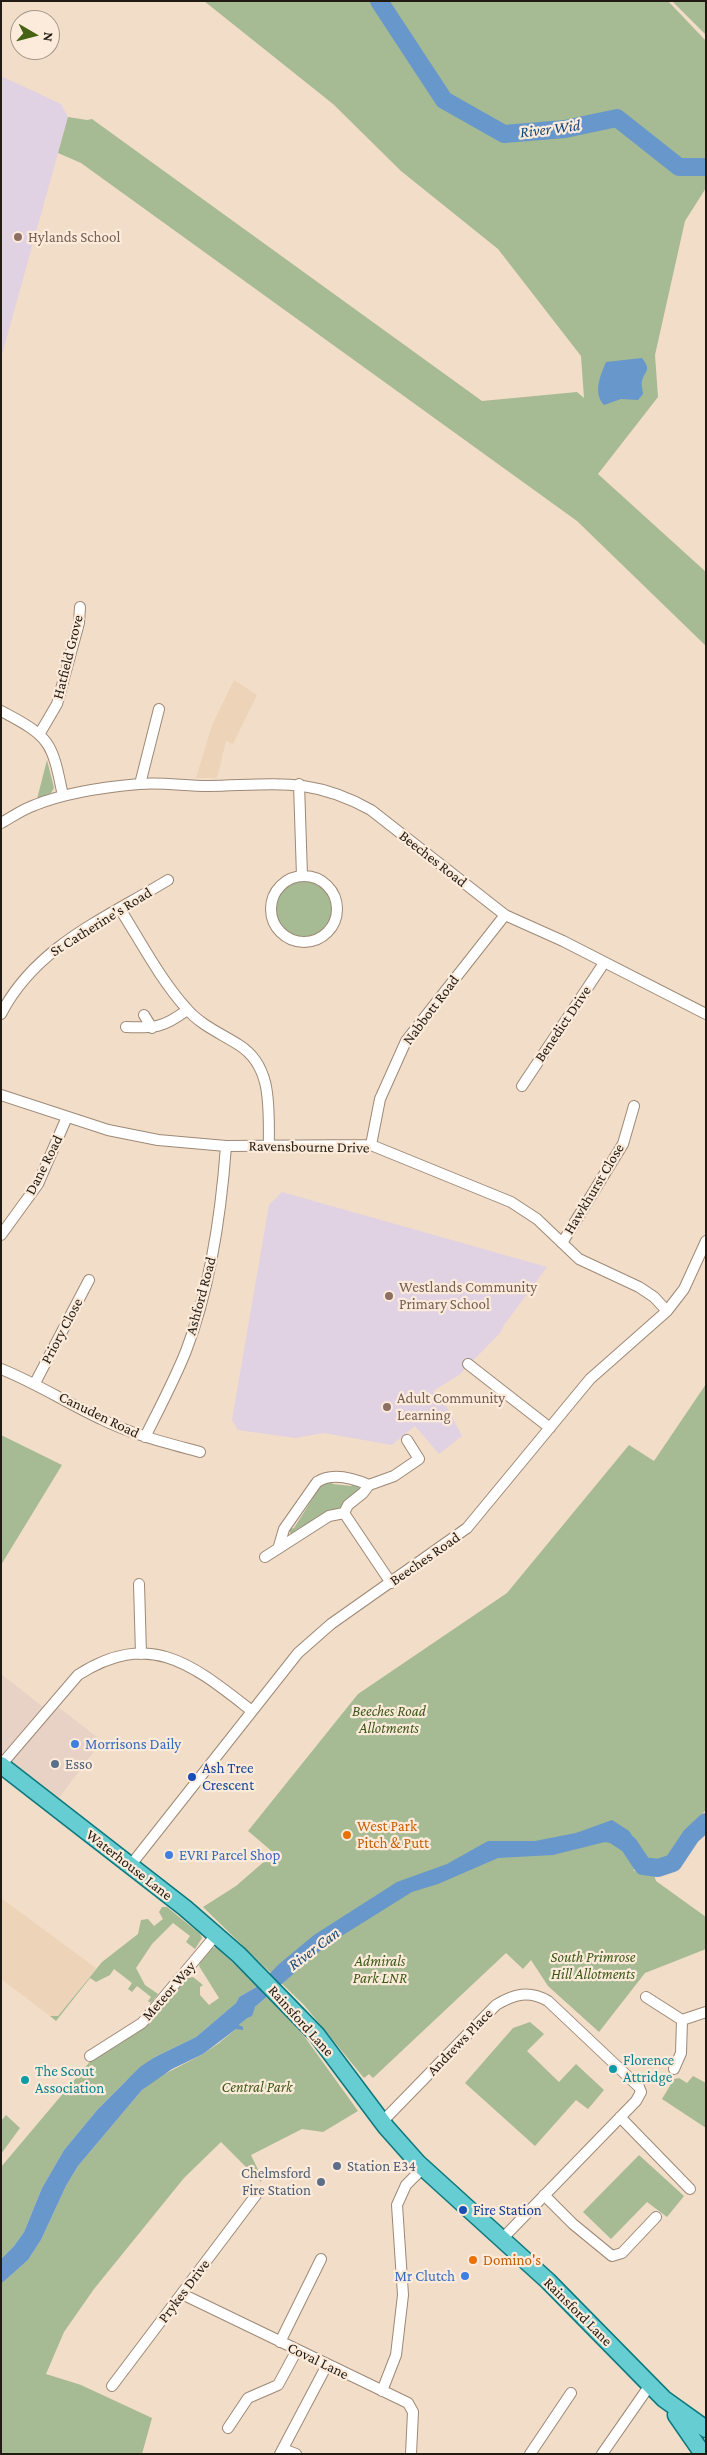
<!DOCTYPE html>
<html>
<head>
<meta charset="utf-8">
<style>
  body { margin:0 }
  #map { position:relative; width:707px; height:2455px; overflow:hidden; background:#f2ddc8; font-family:"Crimson Pro",serif }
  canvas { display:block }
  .frame { position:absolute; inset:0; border:2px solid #221b13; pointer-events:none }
  .north { position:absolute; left:10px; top:10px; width:50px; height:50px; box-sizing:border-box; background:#fcebda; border:1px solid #a5988a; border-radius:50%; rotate:98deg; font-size:14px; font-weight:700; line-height:20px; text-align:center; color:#221b13 }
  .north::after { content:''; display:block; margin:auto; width:18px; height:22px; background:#466213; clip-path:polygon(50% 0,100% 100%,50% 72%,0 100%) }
</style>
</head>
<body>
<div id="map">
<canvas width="707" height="2455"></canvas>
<div class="frame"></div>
<div class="north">N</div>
</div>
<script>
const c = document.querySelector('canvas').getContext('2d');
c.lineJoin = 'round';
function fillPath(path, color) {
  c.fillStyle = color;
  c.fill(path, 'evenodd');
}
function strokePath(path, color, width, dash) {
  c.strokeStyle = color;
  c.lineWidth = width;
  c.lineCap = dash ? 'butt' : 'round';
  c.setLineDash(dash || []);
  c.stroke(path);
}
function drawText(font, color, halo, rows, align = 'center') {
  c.font = font + ' "Crimson Pro",serif';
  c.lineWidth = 4.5;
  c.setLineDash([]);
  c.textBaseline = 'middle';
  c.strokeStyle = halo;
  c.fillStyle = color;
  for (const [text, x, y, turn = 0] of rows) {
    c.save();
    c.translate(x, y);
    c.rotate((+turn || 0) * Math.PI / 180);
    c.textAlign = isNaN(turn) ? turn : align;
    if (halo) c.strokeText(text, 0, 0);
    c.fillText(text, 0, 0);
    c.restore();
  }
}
const commercial = new Path2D(`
  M1,1674l50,39 6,-7 45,35 -43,57 -58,-44z`);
const built = new Path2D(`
  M234,680l23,15 -24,49 -7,-3 -9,37h-21l16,-53z
  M1,1898l95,70 -38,48h-8l-49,-37z`);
const education = new Path2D(`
  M1,76l60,28 7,13 -67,241z
  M282,1192l265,75 -43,58 -4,8 -41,42 -26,16 9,7 20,38 -23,18 -24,-28 -23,19 -68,-12 -29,5 -57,-8 -6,-10 37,-215z`);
const green = new Path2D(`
  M204,1h464l38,40v147l-21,33 -30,134 3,42 -60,77 108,98v74l-129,-125 -496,-358 -23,-10 10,-36 19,3 5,-1 390,282 95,-9 7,6 -3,-42 -83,-107 -97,-78 -68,-67z
  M672,1h34v34z
  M47,760l7,28 -3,5 -14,6z
  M275 909a29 29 0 1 1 58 0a29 29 0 1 1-58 0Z
  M706,1384v426l-24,25 -13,22 -17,4 -19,9 11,5h10l2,6 50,36v32l-61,24 -46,59 -51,-46 -17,-26 -8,9 -17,-16 -133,125 -4,-4 -5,4 -60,-73 -101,-98 33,-21 38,-33 -26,-22 110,-137 149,-101 122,-148 25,16z
  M1,1435l61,30 -61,100z
  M329,1480l4,4 18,2 3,-3 5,3v3l-18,19 -50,27 -2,-6 5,-1 19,-30 -2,-4z
  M162,1907h5l33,27 2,4 -7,11 -9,-7 4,-6 -17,-13 -21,21 -16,24 9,17 13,9 -7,9 -3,-2 3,-4 -14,-11 -5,6 -4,-3 4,-6 -18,-14 -4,6 -14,7 -6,-4 -34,43 -6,-5h8l44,-54 36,-28 3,-14 7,-1 6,7 9,-7 -4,-7z
  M216,1947l42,39 -19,11 -3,6 -40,34 -41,20 -29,24 -28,28 -34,41 -22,38 -18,44 -10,14 -13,13v-92l92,-109 93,-80 7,-1 10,8 -3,2v8l9,10 10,-7 -20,-32c2,-8 9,-18 17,-19z
  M268,1996l36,40 54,75 -35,21 -21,-3 -51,26 11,23 -1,4 -40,-40 -37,36 -90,111 -30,43 -18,42 35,11 71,33 -10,36h-141v-170l27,-24 13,-20 25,-54 12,-20 64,-76 15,-12 46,-24 16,-11 17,-14 19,-22z
  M530,2022l14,12 -17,17 32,31 17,-18 28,26 -16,19 -12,-9 -41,46 -70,-63 48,-55z
  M693,2076l13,7v45l-44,-29 12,-20 5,-1 8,5z
  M6,2115l14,13 -19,26v-33z
  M639,2155l45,41 -17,21 -20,-15 -36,37 -28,-27z`);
const water = new Path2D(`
  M642,358c10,13 3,12 0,23 -1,3 1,10 1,13l-5,6 -17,-1 -17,6c-11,-12 -4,-29 2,-43z
  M612,1820l17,11 10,15 -15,6 -14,-9 -5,-1 -52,13 -55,3 -60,26 -26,8 -85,53 -72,62 -3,9 -5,2 -8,7 4,2v3l-7,-1 -33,25 -31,15 -30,21 -64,76 -12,20 -25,54 -13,20 -27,24v-25l13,-13 10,-14 18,-44 22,-38 34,-41 42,-42 15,-10 41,-20 40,-34 3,-6 19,-11 20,-21 36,-30 83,-53 50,-18 41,-23h47l41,-8z`);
const river = new Path2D(`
  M379,1l65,99 60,34 61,-5 52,-11 62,49h27
  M614,1833l15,12 14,21 15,2 15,-5 18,-27 15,-14`);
const minor = new Path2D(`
  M1,711c50,26 51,31 62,85
  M40,733l17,-29 22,-81 1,-16
  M140,784l19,-75
  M299,784l3,92
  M1,823c11,-6 22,-14 34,-18 32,-13 70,-18 104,-21 23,-2 46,2 69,2 66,-1 102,-10 163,24l134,105 58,26 143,73
  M271 909a33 33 0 1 1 66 0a33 33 0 1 1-66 0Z
  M120,909c21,33 40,70 66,99 14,17 36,26 53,37 35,22 29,66 30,101
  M1,1014c35,-68 105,-96 167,-134
  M144,1015l8,13
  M126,1027c29,1 37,1 61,-17
  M522,1086l82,-123
  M1,1095l107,35 50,10 68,6 145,-1 140,57 26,17 42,40 60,28 15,10 13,14
  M371,1145l9,-46 26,-58 99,-126
  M1,1235l37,-51 29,-67
  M562,1243l61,-99 11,-38
  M468,1364l82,64
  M1,1369c35,14 66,34 100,50 32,16 66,24 99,33
  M35,1383l54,-103
  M145,1437c14,-28 29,-56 41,-86 25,-65 35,-136 40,-205
  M344,1513l47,70
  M279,1546l5,-17 33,-47c15,-10 36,-4 52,3
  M265,1557l64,-41 15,-3 4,-8 15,-12 6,-8 25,-9 25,-17 -12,-19
  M139,1584l2,70
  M1,1765l77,-90c73,-47 116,-9 174,36
  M130,1866l168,-213 33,-29 136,-96 123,-149 77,-68 17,-22 22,-48
  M646,1997l36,23
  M90,2056l52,-33 74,-88
  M674,2069l7,-16 1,-33 24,-8
  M620,2117l70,72
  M382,2122l114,-117c18,-11 33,-15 52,-4l91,86 2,5 -5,9 -135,139
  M544,2195l29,29 39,32 10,-3 34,-36
  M182,2294l226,109 5,9 -2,42
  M280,2342l41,-83
  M112,2386l144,-191
  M382,2391l14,-36 7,-60 -6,-90 9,-20 17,-17
  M228,2428l20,-30 30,-13 19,-35
  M283,2449l13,5
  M280,2454l47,-89
  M530,2454l41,-61
  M602,2454l48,-69`);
const primary = new Path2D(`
  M1,1765l184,143 54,47 78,80 69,92 32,36 130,118 116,118 42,30
  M676,2415l27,39`);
const markers = [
  [18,237,5,"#8d6e63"],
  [389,1296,5,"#8d6e63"],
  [387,1407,5,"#8d6e63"],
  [75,1744,5,"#3f7fe0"],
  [55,1764,5,"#5c6f8a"],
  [192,1777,5,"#1a4fb4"],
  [347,1835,5,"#e8710a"],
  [169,1855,5,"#3f7fe0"],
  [613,2069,5,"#0f9aa8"],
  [25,2080,5,"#0f9aa8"],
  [337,2166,5,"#5c6f8a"],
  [321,2182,5,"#5c6f8a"],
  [463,2210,5,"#1a4fb4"],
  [473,2260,5,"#e8710a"],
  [465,2276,5,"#3f7fe0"]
];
const educationNames = [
  ["Hylands School",28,237],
  ["Westlands Community",399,1287],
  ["Primary School",399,1304],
  ["Adult Community",397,1398],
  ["Learning",397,1415]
];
const streetNames = [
  ["Hatfield Grove",68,657,-76],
  ["Beeches Road",433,859,38],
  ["St Catherine's Road",101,922,-32],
  ["Nabbott Road",431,1010,-53],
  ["Benedict Drive",563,1024,-56],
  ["Ravensbourne Drive",309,1147,1],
  ["Dane Road",44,1165,-63],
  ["Hawkhurst Close",594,1189,-59],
  ["Ashford Road",201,1296,-75],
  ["Priory Close",62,1331,-62],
  ["Canuden Road",99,1415,26],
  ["Beeches Road",425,1559,-35],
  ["Waterhouse Lane",129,1865,38],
  ["Meteor Way",169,1991,-49],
  ["Rainsford Lane",301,2021,48],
  ["Andrews Place",460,2042,-46],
  ["Prykes Drive",184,2291,-53],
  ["Rainsford Lane",578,2312,45],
  ["Coval Lane",318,2361,26]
];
const parkNames = [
  ["Beeches Road",389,1711],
  ["Allotments",389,1728],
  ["South Primrose",593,1957],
  ["Hill Allotments",593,1974],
  ["Admirals",380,1961],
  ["Park LNR",380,1978],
  ["Central Park",257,2087]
];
const shopNames = [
  ["Morrisons Daily",85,1744],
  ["EVRI Parcel Shop",179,1855],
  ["Mr Clutch",455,2276,"right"]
];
const serviceNames = [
  ["Esso",65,1764],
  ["Station E34",347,2166],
  ["Chelmsford",311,2173,"right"],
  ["Fire Station",311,2190,"right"]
];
const transitNames = [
  ["Ash Tree",202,1768],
  ["Crescent",202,1785],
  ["Fire Station",473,2210]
];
const foodNames = [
  ["West Park",357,1826],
  ["Pitch & Putt",357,1843],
  ["Domino's",483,2260]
];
const cultureNames = [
  ["Florence",623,2060],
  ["Attridge",623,2077],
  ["The Scout",35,2071],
  ["Association",35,2088]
];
const waterNames = [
  ["River Wid",550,129,-7],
  ["River Can",314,1949,-37]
];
fillPath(commercial, '#e7d2c5');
fillPath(built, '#edd3b8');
fillPath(education, '#e0d1e3');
fillPath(green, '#a6ba94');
fillPath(water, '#6797cb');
strokePath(river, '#6797cb', 18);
strokePath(minor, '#9d8976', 12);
strokePath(primary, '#0c797d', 19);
strokePath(minor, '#fff', 10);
strokePath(primary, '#66cdd3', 16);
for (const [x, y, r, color] of markers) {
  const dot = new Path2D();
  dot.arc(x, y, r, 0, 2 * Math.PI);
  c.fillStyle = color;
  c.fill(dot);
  strokePath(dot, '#fcebda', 2);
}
drawText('15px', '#785e54', '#fcebda', educationNames, 'left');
drawText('15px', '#221b13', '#fcebda', streetNames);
drawText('italic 15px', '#3c5917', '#fcebda', parkNames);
drawText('15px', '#366cbe', '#fcebda', shopNames, 'left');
drawText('15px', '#4e5e75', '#fcebda', serviceNames, 'left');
drawText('15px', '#164399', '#fcebda', transitNames, 'left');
drawText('15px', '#c56008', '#fcebda', foodNames, 'left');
drawText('15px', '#0d838f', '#fcebda', cultureNames, 'left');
drawText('italic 16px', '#154879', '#fcebda', waterNames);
</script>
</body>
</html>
